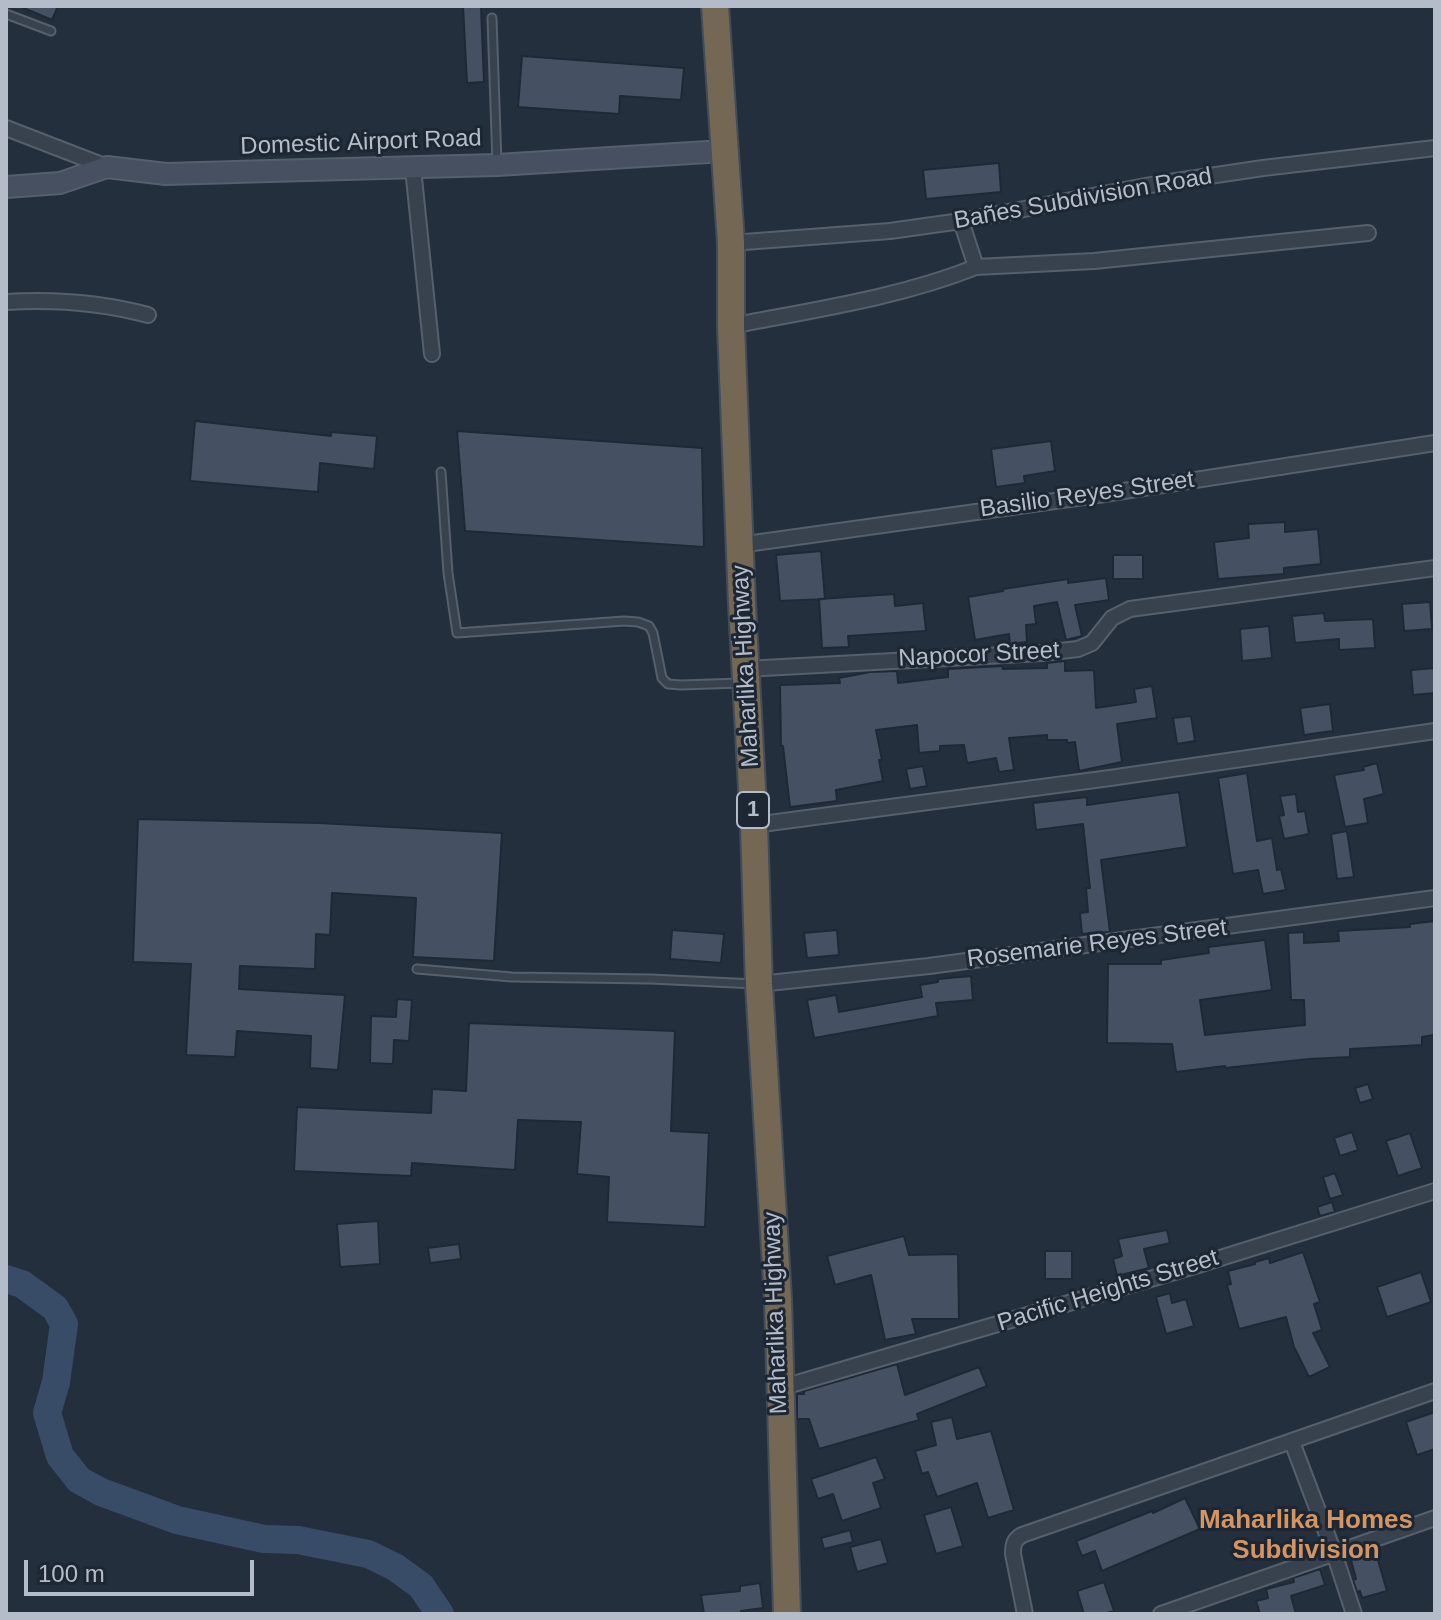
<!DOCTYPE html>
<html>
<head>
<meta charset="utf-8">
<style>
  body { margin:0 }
  #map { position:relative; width:1441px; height:1620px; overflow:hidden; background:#242f3e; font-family:Helvetica,sans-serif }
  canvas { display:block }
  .frame { position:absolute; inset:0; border:8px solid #b4bcc9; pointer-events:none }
  .scale { position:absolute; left:24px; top:1560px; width:230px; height:36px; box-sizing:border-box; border:4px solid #b4bcc9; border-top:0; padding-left:10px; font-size:24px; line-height:28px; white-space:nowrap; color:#b4bcc9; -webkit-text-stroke:6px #1d2633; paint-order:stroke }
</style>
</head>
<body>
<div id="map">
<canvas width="1441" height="1620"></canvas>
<div class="frame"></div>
<div class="scale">100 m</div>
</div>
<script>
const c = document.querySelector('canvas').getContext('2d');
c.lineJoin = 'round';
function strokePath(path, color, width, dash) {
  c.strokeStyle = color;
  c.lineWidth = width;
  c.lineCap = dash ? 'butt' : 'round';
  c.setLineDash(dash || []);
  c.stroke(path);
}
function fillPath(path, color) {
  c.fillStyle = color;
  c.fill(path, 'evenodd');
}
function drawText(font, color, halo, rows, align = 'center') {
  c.font = font + ' Helvetica,sans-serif';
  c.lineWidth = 6;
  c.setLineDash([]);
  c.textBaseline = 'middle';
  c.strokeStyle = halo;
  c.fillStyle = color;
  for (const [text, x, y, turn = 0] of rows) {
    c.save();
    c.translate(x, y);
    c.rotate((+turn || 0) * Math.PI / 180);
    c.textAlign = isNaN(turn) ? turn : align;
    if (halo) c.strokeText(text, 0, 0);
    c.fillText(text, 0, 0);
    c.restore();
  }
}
const river = new Path2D(`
  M6,1279l16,5 33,24 9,16 -8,58 -9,31 13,43 19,24 22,12 76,28 87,19 34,1 70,14 27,13 26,19 19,28`);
const building = new Path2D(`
  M19,6h39l-6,14z
  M463,6h18l3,76 -17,1z
  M522,56l162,12 -3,32 -61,-4 -1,18 -101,-7z
  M999,163l2,29 -75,7 -3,-29z
  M195,421l136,15v-4l46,4 -3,33 -54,-6 -2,29 -128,-11z
  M457,431l245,17 2,99 -239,-16z
  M1051,441l4,30 -31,5 1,7 -29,4 -5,-38z
  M1285,522v10l33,-3 3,35 -37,4v6l-66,5 -4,-37 35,-4 -1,-14z
  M821,551l4,48 -45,2 -4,-46z
  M1113,555h30v24h-30z
  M1106,578l3,22 -34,5 7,31 -16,4 -9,-38 -23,4 2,18 -10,1 1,17 -17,2 -1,-10 -34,6 -7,-43 35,-6v-2l65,-10v4z
  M894,594l1,12 28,-3 3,28 -78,5 1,11 -27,1 -3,-49z
  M1430,602l2,27 -28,2 -2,-27z
  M1324,613l1,8 48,-2 2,29 -36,2v-11l-44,4 -3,-27z
  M1269,626l3,32 -30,3 -2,-32z
  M1065,661v10l29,-1 2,38 40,-6 -2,-13 18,-3 5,32 -40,6 5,38 -43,9 -4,-29 -8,1v-3h-20v-5l-38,3 5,32 -15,2 -3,-14 -29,5 -3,-18 -24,1v5l-21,2 -2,-28 -41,5 6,30h-3l4,21 -47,9 1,11 -47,6 -7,-61h-2l-1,-61 60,-2 -1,-5 31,-6 27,-1 1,12 50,-6v-8l54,-3 1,3 44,-1v-5z
  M1435,668v25l-22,2 -2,-25z
  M1330,704l3,27 -29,4 -4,-27z
  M1191,716l4,25 -18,3 -4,-26z
  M1377,763l7,31 -20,5 4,24 -23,4 -11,-52 30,-5 -1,-3z
  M923,766l4,20 -17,3 -4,-20z
  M1247,773l10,68 15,-3 5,32 4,-1 5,21 -23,4 -5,-24 -25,4 -15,-96z
  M1179,792l8,55 -86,13 9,72 -28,2 -2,-21 8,-1 -2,-24h4l-7,-64 -47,6 -3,-27 54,-6v8z
  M1296,794l2,18 7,-1 4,23 -25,5 -5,-23 5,-1 -4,-19z
  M138,819l181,4 183,10 -8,128 -81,-4 3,-59 -84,-5 -2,42 -14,-1 -1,35 -75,-3 -1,23 106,6 -7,75 -28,-2 1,-32 -74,-5 -2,26 -49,-2 5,-91 -58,-2z
  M1347,831l7,46 -17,2 -6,-45z
  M1435,921v114l-13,2v8l-72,4v8l-41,2 -84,9v-2l-49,6 -4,-28 -65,-1 1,-79h53v-4l48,-7 -1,-6 57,-7 7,50 -72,10 5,35 100,-10 -1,-25h-13l-3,-67 16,-1v11l35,-2 -1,-10 72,-4v-3z
  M672,930l52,4 -3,29 -51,-4z
  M837,930l2,25 -32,3 -3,-25z
  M971,976l2,24 -37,3 2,13 -124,22 -7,-38 29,-5 3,17 83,-15 -2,-12 18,-3v-3z
  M397,999l15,1 -3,41 -15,-1 -1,24 -23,-1 1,-47 25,1z
  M469,1023l206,8 -4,100 38,2 -4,94 -98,-5 2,-45 -32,-3 4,-52 -63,-2 -3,50 -103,-7 -1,13 -117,-5 3,-64 134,6 1,-24 34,2z
  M1368,1084l5,15 -13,4 -5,-15z
  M1352,1132l6,18 -18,6 -6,-18z
  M1410,1133l12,35 -24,8 -12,-35z
  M1335,1173l8,22 -13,4 -7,-22z
  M1332,1202l3,10 -15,4 -3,-9z
  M378,1221l2,43 -40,3 -3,-43z
  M1167,1230l3,13 -26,6 5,19 -32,8 -4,-17 9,-3 -4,-17z
  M904,1236l5,19 49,-1 1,65h-47l4,15 -31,6 -14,-65 -36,10 -8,-29z
  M459,1244l2,15 -31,4 -2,-15z
  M1045,1251h27v28h-27z
  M1303,1252l17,50 -6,2 8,26 -9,3 17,34 -21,10 -15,-30 -8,-30 -47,12 -12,-44 4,-1 -3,-13 27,-7v-2l14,-4 1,5z
  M1421,1272l10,30 -44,15 -10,-30z
  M1170,1293l2,10 14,-4 8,27 -28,8 -10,-37z
  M897,1364l8,31 74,-28 8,19 -70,28 2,6 -100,29 -10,-30h-12v-25h7v-3z
  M1435,1412v37l-18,6 -11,-33z
  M952,1417l5,22 34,-8 23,79 -26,8 -11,-35 -40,14 -9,-25 -6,2 -7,-23 21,-6 -5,-23z
  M876,1457l9,22 -12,4 8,25 -39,13 -9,-27 -15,5 -7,-20z
  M1185,1498l15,31 -98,42 -7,-20 -13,5 -6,-15 76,-30 1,2z
  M951,1507l12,39 -27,8 -12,-39z
  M850,1530l3,12 -29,7 -3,-11z
  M881,1539l7,24 -31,9 -7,-25z
  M1375,1550l12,41 -25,7 -2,-7 -3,1 -4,-12 3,-1 -5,-19 10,-3v-2z
  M1320,1569l5,16 -34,11 5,18h-36l-4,-13 12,-3 -2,-9 28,-7 -1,-4z
  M1104,1582l10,29 -10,3h-20l-7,-23z
  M760,1583l3,25 -22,3v3h-37l-3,-19 39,-4v-5z`);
const lane = new Path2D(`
  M6,14l45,17
  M492,18l5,146
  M441,472l7,101 9,60 167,-12 14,1 11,4 4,7 9,45 6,6 13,1 59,-2
  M417,969l95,8 139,2 104,5`);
const street = new Path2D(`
  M6,128l101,39
  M413,168l19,186
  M961,221l15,46 118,-6 274,-28
  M731,243l159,-12 71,-10 195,-37 107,-16 172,-20
  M6,302c47,-3 97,1 142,13
  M731,326c82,-16 167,-28 245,-59
  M739,545l359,-50 337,-52
  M745,669l297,-16 36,-4 14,-6 20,-25 18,-9 305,-41
  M754,825l356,-47 325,-47
  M759,984l170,-18 506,-68
  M780,1388l418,-123 237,-74
  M1292,1442l42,111 20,61
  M1025,1614l-12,-60c0,-10 1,-14 9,-19l413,-144
  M1161,1614l274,-96`);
const secondary = new Path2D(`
  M6,187l54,-4 47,-16 59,7 104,-3 227,-6 227,-14`);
const highway = new Path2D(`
  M715,6l16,237v83l11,278 12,221 5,159 19,315 9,315`);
const shields = [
  [753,810,32]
];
const shieldNames = [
  ["1",753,810]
];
const streetNames = [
  ["Domestic Airport Road",361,143,-2],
  ["Bañes Subdivision Road",1083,199,-10],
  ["Basilio Reyes Street",1087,495,-8],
  ["Napocor Street",979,655,-3],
  ["Maharlika Highway",746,666,-93],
  ["Rosemarie Reyes Street",1097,944,-7],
  ["Pacific Heights Street",1108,1291,-17],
  ["Maharlika Highway",776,1313,-92]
];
const neighbourhoodNames = [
  ["Maharlika Homes",1306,1521],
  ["Subdivision",1306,1551]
];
strokePath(river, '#394c67', 28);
fillPath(building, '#455162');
strokePath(building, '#1f2835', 2);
strokePath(lane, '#565f6c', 11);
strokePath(street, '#565f6c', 18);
strokePath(secondary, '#565f6c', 24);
strokePath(highway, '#434c59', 30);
strokePath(lane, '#38414e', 7);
strokePath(street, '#38414e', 14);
strokePath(secondary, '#465061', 20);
strokePath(highway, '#746855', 26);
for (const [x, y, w] of shields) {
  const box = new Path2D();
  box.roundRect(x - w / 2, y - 18, w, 36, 6);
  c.fillStyle = '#1d2633';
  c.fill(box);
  strokePath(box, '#b4bcc9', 2);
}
drawText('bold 22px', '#b4bcc9', null, shieldNames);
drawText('24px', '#b4bcc9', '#1d2633', streetNames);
drawText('bold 26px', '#d59563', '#1d2633', neighbourhoodNames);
</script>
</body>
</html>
